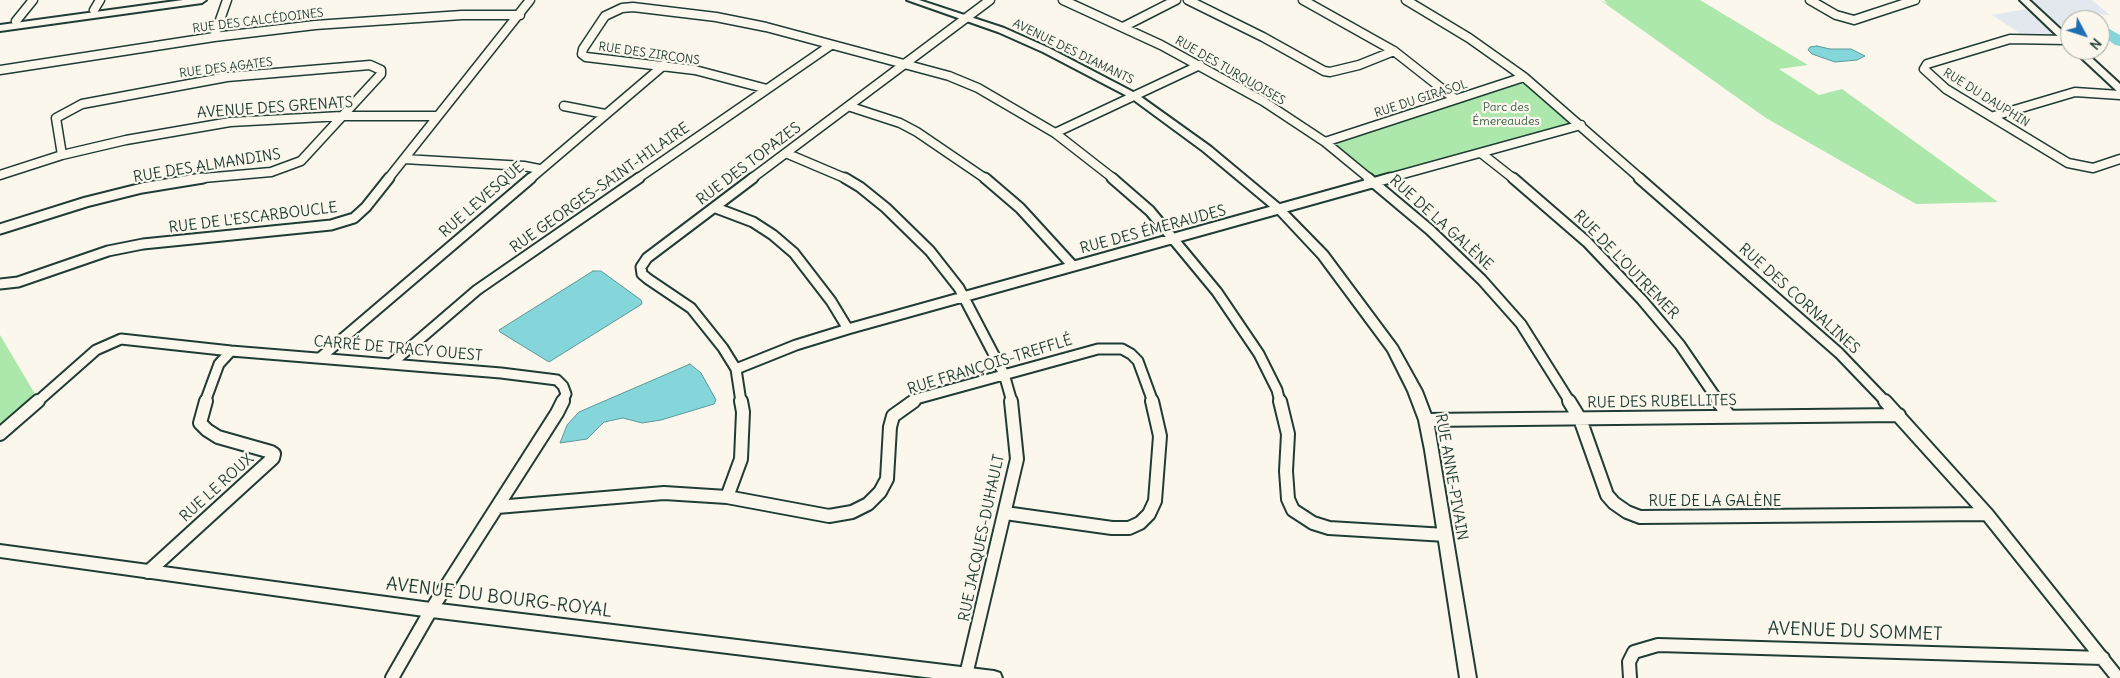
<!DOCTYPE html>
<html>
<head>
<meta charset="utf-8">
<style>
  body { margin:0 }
  #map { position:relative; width:2120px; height:678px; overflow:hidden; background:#fbf7ec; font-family:Delius,sans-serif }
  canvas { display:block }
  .north { position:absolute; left:2060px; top:10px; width:50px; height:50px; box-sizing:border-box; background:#fbf7ec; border:1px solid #a3ada2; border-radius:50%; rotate:130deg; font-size:14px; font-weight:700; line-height:20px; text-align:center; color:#1f3d34 }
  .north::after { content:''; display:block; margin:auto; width:18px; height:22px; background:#1f6fb2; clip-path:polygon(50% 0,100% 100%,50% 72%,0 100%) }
</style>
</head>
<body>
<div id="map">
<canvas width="2120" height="678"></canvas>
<div class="north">N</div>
</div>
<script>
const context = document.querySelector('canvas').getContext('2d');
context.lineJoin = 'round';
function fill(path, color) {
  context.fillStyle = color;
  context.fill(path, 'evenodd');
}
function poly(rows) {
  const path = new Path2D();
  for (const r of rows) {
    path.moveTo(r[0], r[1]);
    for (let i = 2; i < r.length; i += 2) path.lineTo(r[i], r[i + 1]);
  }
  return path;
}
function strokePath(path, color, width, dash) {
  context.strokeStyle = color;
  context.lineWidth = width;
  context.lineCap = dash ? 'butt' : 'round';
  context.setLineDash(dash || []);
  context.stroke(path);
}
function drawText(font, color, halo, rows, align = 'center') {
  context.font = font + ' Delius,sans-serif';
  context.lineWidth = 4.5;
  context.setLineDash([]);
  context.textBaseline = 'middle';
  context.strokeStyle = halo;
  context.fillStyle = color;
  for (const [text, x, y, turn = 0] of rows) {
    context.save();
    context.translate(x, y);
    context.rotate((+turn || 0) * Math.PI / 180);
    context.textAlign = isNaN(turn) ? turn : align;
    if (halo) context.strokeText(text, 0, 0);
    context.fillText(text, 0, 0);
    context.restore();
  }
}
const built = poly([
  [2024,0,2092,0,2110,15,2091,14,2097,20,2070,20,2070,26,2052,25,2067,40,2027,38,1992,15,2032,8]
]);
const green = poly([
  [1600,0,1608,4,1604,0,1700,0,1808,65,1779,69,1819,95,1842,89,1998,202,1916,204,1766,118],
  [1524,77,1581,125,1374,182,1325,142],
  [0,335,38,399,0,434]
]);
const water = poly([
  [1817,46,1830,49,1851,49,1865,56,1857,60,1835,62,1812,54,1808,50,1810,47,1817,46],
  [593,271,601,271,641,300,642,304,549,362,500,332,499,330,593,271],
  [690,364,701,373,716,400,714,404,661,420,642,423,623,418,604,422,587,439,560,443,567,425,579,412,690,364]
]);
const river = poly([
  [2104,26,2120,35,2120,46,2115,45,2100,34,2100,27,2104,26]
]);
const minorFar2 = poly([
  [1063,0,1161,45,1263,101,1325,142,1370,179],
  [1188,0,1263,37,1324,71,1330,72,1359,65,1394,51],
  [1303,0,1394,51,1455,99],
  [1406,0,1469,38,1524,77,1641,179],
  [1810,0,1836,15,1854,20,1915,0],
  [94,10,100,0],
  [16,21,33,0],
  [1123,27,1176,0],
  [214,37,227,0],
  [2067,40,2010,39,1927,64,1924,69,1946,89,2068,163,2093,168,2120,159],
  [0,70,214,37,315,25,462,15,520,15],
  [767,89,695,70,586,57,582,54,583,49,605,16,622,8,633,7,716,17,766,27,949,76,978,88,1055,133,1114,179],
  [564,106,605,114],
  [851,107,900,123,917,132,986,179],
  [1994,116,2075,92,2120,95],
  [1055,133,1200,65],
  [1325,142,1524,77],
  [1481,153,1514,179],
  [788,154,847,179],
  [62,155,56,118,82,104,227,77,370,65,381,70,381,74,301,161,271,172,192,179],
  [404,159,524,166,539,169],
  [0,175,62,155,126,140,230,122,342,116,437,116],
  [388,179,530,0],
  [530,179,664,65],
  [637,179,831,45],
  [751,179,990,0],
  [1385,179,1581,125]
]);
const minorFar1 = poly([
  [845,178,860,187,886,208,930,251,959,288,1004,374,1012,402],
  [985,178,1020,208,1073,266],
  [1112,178,1150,211,1217,292,1259,354,1277,390,1280,402],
  [1368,178,1430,230,1482,280,1521,324,1570,402],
  [1513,178,1587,242,1642,300,1680,345,1719,402],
  [1639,178,1839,353,1886,402],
  [716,208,753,222,773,235,794,253,831,301,848,329],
  [0,229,86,202,142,188,203,178],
  [0,284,18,282,108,251,143,244,331,225,354,218,366,207,389,178],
  [321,357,531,178],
  [392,363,477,290,639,178],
  [736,369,796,345,848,329,1390,178],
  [37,402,96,350,121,339,231,351,501,373,557,380,563,386,566,394,562,402],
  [205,402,219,364,231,351],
  [741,402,736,369,723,348,691,308,648,279,642,274,641,267,647,258,753,178],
  [912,402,916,399,1098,349,1122,349,1131,354,1138,361,1153,402]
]);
const minor = poly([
  [1280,401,1288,434,1286,471,1288,499,1293,510,1313,523,1329,528,1446,535],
  [1569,401,1580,419,1607,495,1614,503,1627,512,1640,517,1987,514],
  [1718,401,1729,416],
  [1885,401,1987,514,2118,678],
  [1426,420,1899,415],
  [0,434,38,401],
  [727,497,741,459,743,412,741,401],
  [497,507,664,493,727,497,829,516,852,512,868,504,880,492,887,479,890,427,893,416,914,401],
  [1005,513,1112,528,1129,528,1140,523,1149,514,1155,501,1160,436,1152,401],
  [148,572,273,458,274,454,271,452,218,437,207,430,200,423,206,401],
  [966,675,1017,459,1011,401],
  [392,678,431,610,557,413,563,401],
  [1630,678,1629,662,1634,652,1658,645,2103,658]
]);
const tertiary = poly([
  [183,0,206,0,202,3,0,31,0,25,183,0],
  [907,0,919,0,1004,28,1049,48,1137,94,1211,147,1283,207,1327,252,1397,346,1422,391,1433,420,1476,678,1460,678,1425,450,1419,420,1408,391,1388,351,1319,258,1275,211,1203,151,1131,98,1043,52,998,32,907,0],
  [2020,0,2029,0,2070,38,2070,46,2067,45,2020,0],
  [2073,50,2083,50,2120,84,2120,92,2117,91,2073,50],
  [0,545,431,603,994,671,1000,673,1002,678,933,678,431,617,0,557,0,545]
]);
const farStreetnames = [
  ["RUE DES CALCÉDOINES",258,21,-7],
  ["AVENUE DES DIAMANTS",1073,52,26],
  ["RUE DES ZIRCONS",649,54,8],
  ["RUE DES AGATES",226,68,-7],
  ["RUE DES TURQUOISES",1230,71,30],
  ["RUE DU DAUPHIN",1986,98,32],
  ["RUE DU GIRASOL",1421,99,-18]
];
const farParknames = [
  ["Parc des",1506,108],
  ["Émereaudes",1506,122]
];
const streetNames = [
  ["AVENUE DES GRENATS",275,108,-4],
  ["RUE DES TOPAZES",749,164,-37],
  ["RUE DES ALMANDINS",207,166,-9],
  ["RUE GEORGES-SAINT-HILAIRE",600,188,-35],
  ["RUE LEVESQUE",482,200,-41],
  ["RUE DE L'ESCARBOUCLE",253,218,-7],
  ["RUE DE LA GALÈNE",1441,223,42],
  ["RUE DES ÉMERAUDES",1153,230,-15],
  ["RUE DE L'OUTREMER",1626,265,46],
  ["RUE DES CORNALINES",1799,299,42],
  ["CARRÉ DE TRACY OUEST",398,349,5],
  ["RUE FRANÇOIS-TREFFLÉ",990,365,-17],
  ["RUE DES RUBELLITES",1662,402,-1],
  ["RUE ANNE-PIVAIN",1451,477,80],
  ["RUE LE ROUX",217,488,-42],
  ["RUE DE LA GALÈNE",1715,502],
  ["RUE JACQUES-DUHAULT",982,538,-78]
];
const nearStreetnames = [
  ["AVENUE DU BOURG-ROYAL",499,598,7],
  ["AVENUE DU SOMMET",1855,632,2]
];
fill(built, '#e3e8ee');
fill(green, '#ace7ac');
fill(water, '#84d6da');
strokePath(water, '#5c9998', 1);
fill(river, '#84d6da');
strokePath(minorFar2, '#1f3d34', 11);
strokePath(minorFar1, '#1f3d34', 13);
strokePath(minor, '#1f3d34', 16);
strokePath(tertiary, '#1f3d34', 4);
strokePath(minorFar2, '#fbf7ec', 8);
strokePath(minorFar1, '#fbf7ec', 9);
strokePath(minor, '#fbf7ec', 12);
fill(tertiary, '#fbf7ec');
drawText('12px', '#1f3d34', '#fbf7ec', farStreetnames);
drawText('12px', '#3b5f4c', '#fbf7ec', farParknames);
drawText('15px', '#1f3d34', '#fbf7ec', streetNames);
drawText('18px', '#1f3d34', '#fbf7ec', nearStreetnames);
</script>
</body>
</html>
